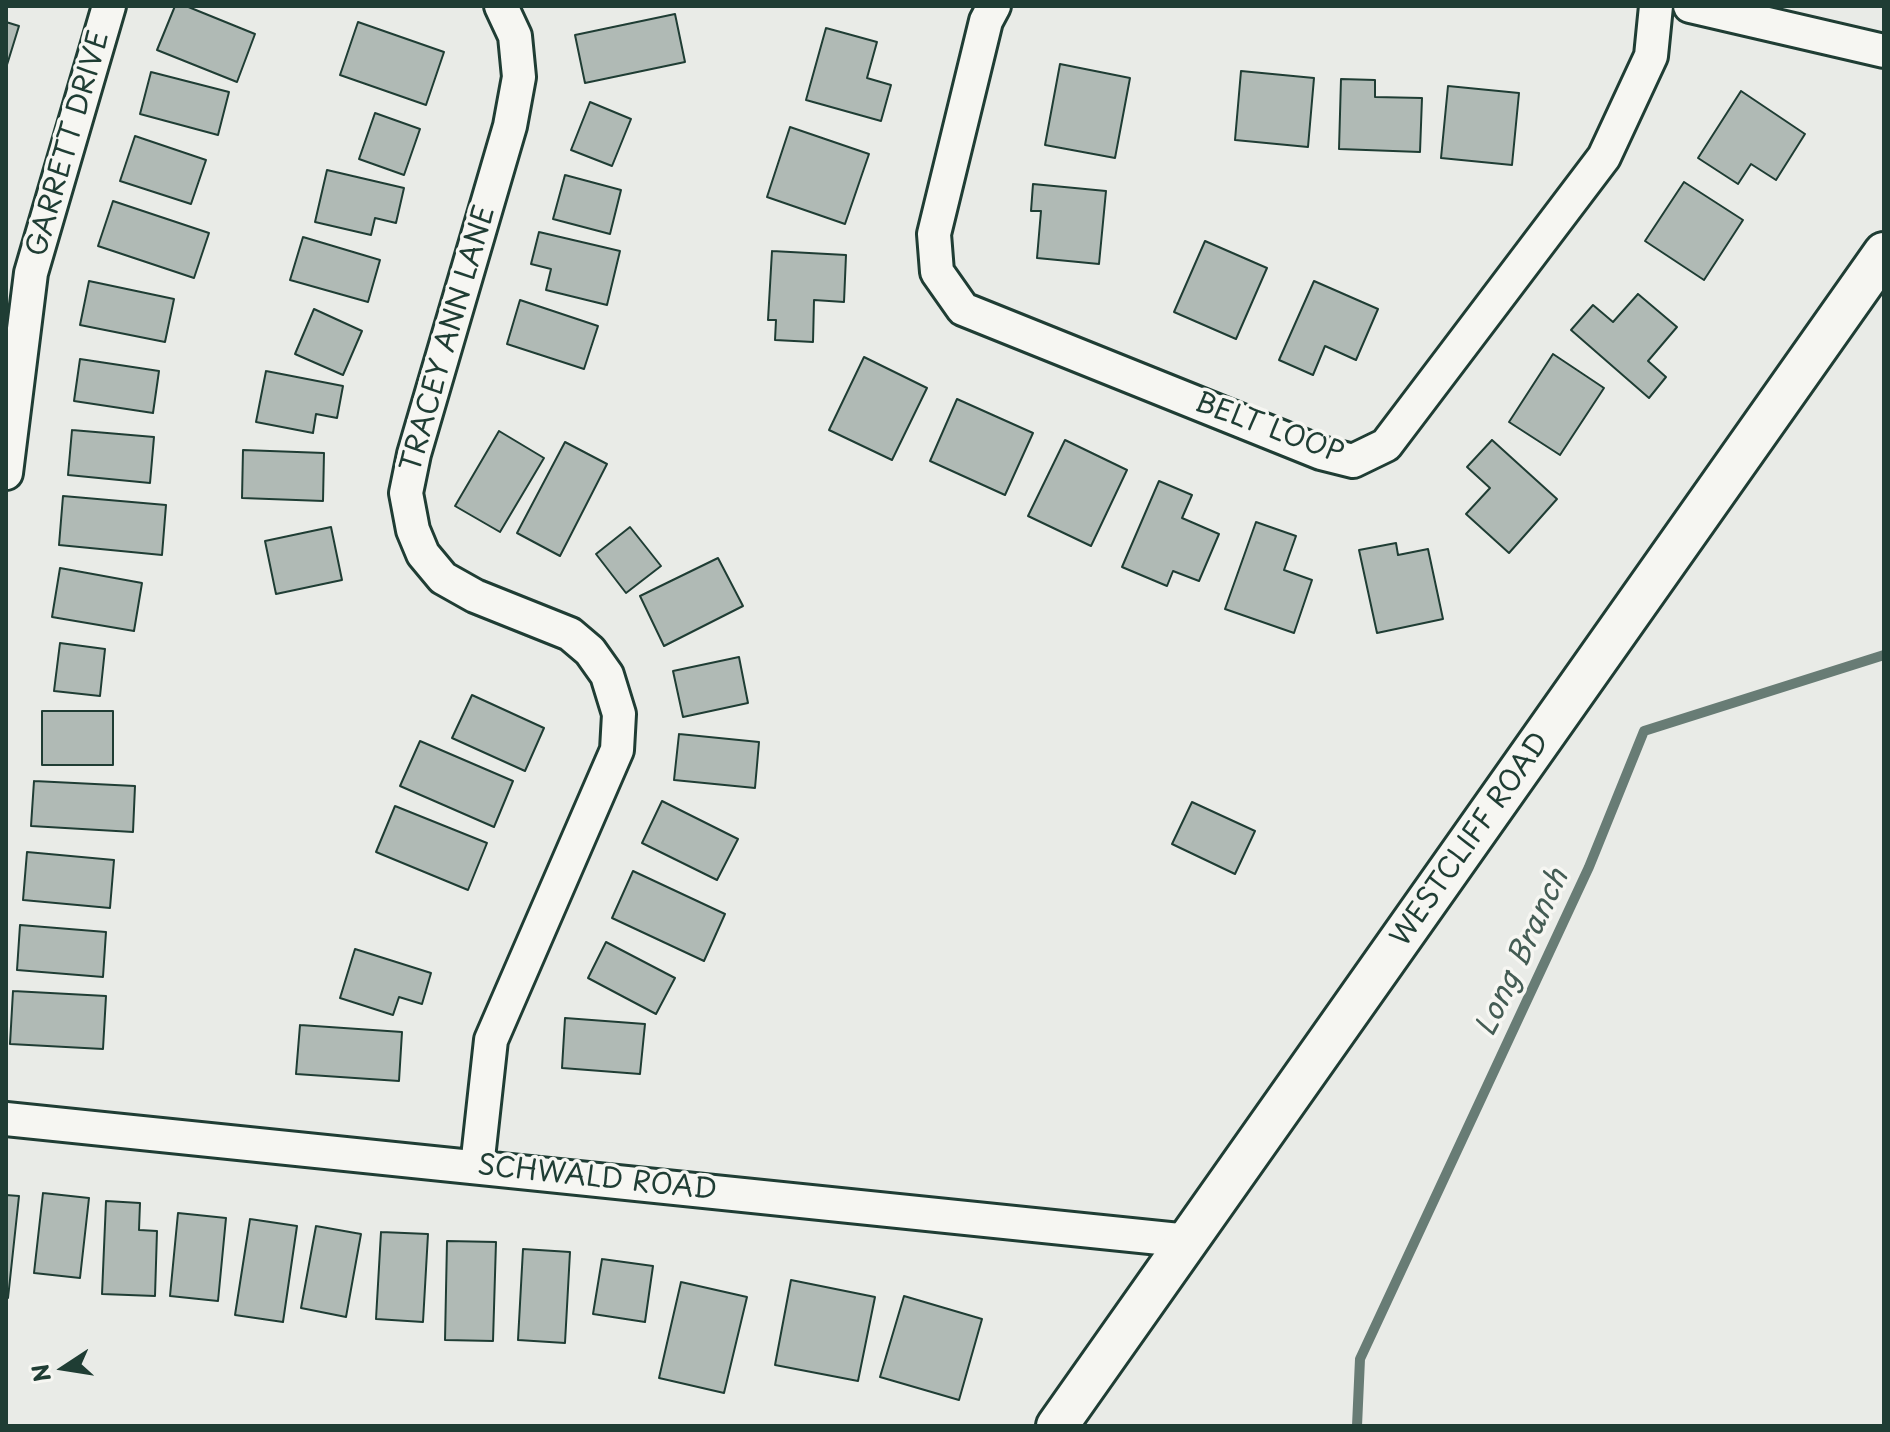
<!DOCTYPE html>
<html>
<head>
<meta charset="utf-8">
<style>
  body { margin:0 }
  #map { position:relative; width:1890px; height:1432px; overflow:hidden; background:#e9ebe7; font-family:"Playpen Sans",sans-serif }
  canvas { display:block }
  .frame { position:absolute; inset:0; border:8px solid #1f3d34; pointer-events:none }
  .north { position:absolute; left:24px; top:1328px; width:80px; height:80px; -webkit-text-stroke:6px #f6f6f2; paint-order:stroke; rotate:258deg; font-size:22px; font-weight:700; line-height:32px; text-align:center; color:#1f3d34 }
  .north::after { content:''; display:block; margin:auto; width:28px; height:36px; background:#1f3d34; clip-path:polygon(50% 0,100% 100%,50% 72%,0 100%) }
</style>
</head>
<body>
<div id="map">
<canvas width="1890" height="1432"></canvas>
<div class="frame"></div>
<div class="north">N</div>
</div>
<script>
const context = document.querySelector('canvas').getContext('2d');
context.lineJoin = 'round';
function poly(rows) {
  const path = new Path2D();
  for (const r of rows) {
    path.moveTo(r[0], r[1]);
    for (let i = 2; i < r.length; i += 2) path.lineTo(r[i], r[i + 1]);
  }
  return path;
}
function strokePath(path, color, width, dash) {
  context.strokeStyle = color;
  context.lineWidth = width;
  context.lineCap = dash ? 'butt' : 'round';
  context.setLineDash(dash || []);
  context.stroke(path);
}
function fill(path, color) {
  context.fillStyle = color;
  context.fill(path, 'evenodd');
}
function drawText(font, color, halo, rows, align = 'center') {
  context.font = font + ' "Playpen Sans",sans-serif';
  context.lineWidth = 7;
  context.setLineDash([]);
  context.textBaseline = 'middle';
  context.strokeStyle = halo;
  context.fillStyle = color;
  for (const [text, x, y, turn = 0] of rows) {
    context.save();
    context.translate(x, y);
    context.rotate((+turn || 0) * Math.PI / 180);
    context.textAlign = isNaN(turn) ? turn : align;
    if (halo) context.strokeText(text, 0, 0);
    context.fillText(text, 0, 0);
    context.restore();
  }
}
const stream = poly([
  [1357,1426,1360,1359,1589,867,1644,731,1884,655]
]);
const building = poly([
  [175,6,186,6,255,34,237,82,157,50,175,6],
  [675,14,685,62,585,83,575,35,675,14],
  [6,22,19,26,6,68,6,22],
  [358,22,444,52,426,105,340,75,358,22],
  [826,28,877,42,867,78,891,85,881,121,806,100,826,28],
  [1060,64,1130,78,1115,158,1045,145,1060,64],
  [1241,71,1314,78,1308,147,1235,140,1241,71],
  [151,72,229,92,218,135,140,114,151,72],
  [1341,79,1375,80,1375,97,1422,98,1420,152,1339,149,1341,79],
  [1448,86,1519,93,1512,165,1441,158,1448,86],
  [1741,91,1805,134,1776,180,1751,164,1738,184,1698,158,1741,91],
  [590,102,631,119,612,166,571,150,590,102],
  [375,113,420,129,404,175,359,159,375,113],
  [790,127,869,154,845,224,767,197,790,127],
  [135,136,206,160,191,204,120,181,135,136],
  [327,170,404,188,396,223,375,218,371,235,315,222,327,170],
  [565,175,621,190,610,234,553,219,565,175],
  [1684,182,1743,220,1704,280,1645,241,1684,182],
  [1033,184,1106,191,1099,264,1037,258,1041,211,1031,211,1033,184],
  [113,201,209,233,194,278,98,246,113,201],
  [539,232,620,251,607,305,546,290,551,269,531,264,539,232],
  [303,237,380,260,368,302,290,280,303,237],
  [1205,241,1267,268,1236,339,1174,312,1205,241],
  [772,251,846,255,844,302,814,300,813,342,775,340,776,320,768,320,772,251],
  [89,281,174,299,165,342,80,325,89,281],
  [1314,281,1378,309,1356,360,1325,346,1313,375,1279,360,1314,281],
  [1638,294,1677,327,1648,361,1666,377,1649,398,1571,330,1593,305,1613,322,1638,294],
  [520,300,598,326,584,369,507,344,520,300],
  [314,309,362,331,343,375,295,354,314,309],
  [1553,354,1604,388,1560,455,1509,422,1553,354],
  [864,357,927,388,892,460,829,430,864,357],
  [80,359,159,371,153,413,74,401,80,359],
  [266,371,343,386,337,418,316,414,313,433,256,422,266,371],
  [957,399,1033,433,1005,495,930,461,957,399],
  [72,430,154,437,150,483,68,475,72,430],
  [499,431,544,458,500,532,455,506,499,431],
  [1065,440,1127,470,1091,546,1028,516,1065,440],
  [1492,440,1557,499,1509,553,1466,514,1490,488,1467,467,1492,440],
  [565,442,607,464,560,556,517,533,565,442],
  [243,450,324,453,323,501,242,498,243,450],
  [1159,481,1192,495,1182,518,1219,534,1199,581,1173,571,1167,586,1122,567,1159,481],
  [63,496,166,505,162,555,59,545,63,496],
  [1256,522,1296,536,1284,570,1312,580,1294,633,1225,609,1256,522],
  [331,527,342,580,276,594,265,541,331,527],
  [630,527,661,566,626,593,596,554,630,527],
  [1396,543,1398,555,1428,549,1443,619,1377,633,1359,550,1396,543],
  [718,558,743,606,664,646,640,596,718,558],
  [60,568,142,583,134,631,52,617,60,568],
  [60,643,105,649,100,696,54,691,60,643],
  [739,657,748,703,683,717,673,671,739,657],
  [472,695,544,728,525,771,452,738,472,695],
  [42,711,113,711,113,765,42,765,42,711],
  [679,734,759,742,755,788,674,780,679,734],
  [420,741,513,781,494,827,400,786,420,741],
  [34,781,135,786,133,832,31,826,34,781],
  [662,801,738,839,717,880,642,843,662,801],
  [1192,802,1255,831,1235,874,1172,844,1192,802],
  [395,806,487,843,468,890,376,852,395,806],
  [27,852,114,860,110,908,23,900,27,852],
  [633,871,725,914,704,961,612,918,633,871],
  [20,925,106,932,103,977,17,970,20,925],
  [606,942,675,978,656,1014,588,978,606,942],
  [355,949,431,973,422,1004,399,997,393,1015,340,998,355,949],
  [13,991,106,996,103,1049,10,1044,13,991],
  [565,1018,645,1024,640,1074,562,1068,565,1018],
  [300,1025,402,1032,399,1081,296,1074,300,1025],
  [43,1193,89,1198,80,1278,34,1273,43,1193],
  [6,1195,19,1196,8,1298,6,1298,6,1195],
  [106,1201,140,1203,139,1230,157,1231,155,1296,102,1294,106,1201],
  [178,1213,226,1218,218,1301,170,1296,178,1213],
  [250,1219,297,1226,283,1322,235,1315,250,1219],
  [316,1226,361,1234,346,1317,301,1308,316,1226],
  [381,1232,428,1234,423,1322,376,1319,381,1232],
  [447,1241,496,1242,493,1341,445,1340,447,1241],
  [523,1249,570,1252,565,1343,518,1340,523,1249],
  [602,1259,653,1266,645,1322,593,1314,602,1259],
  [791,1280,875,1297,858,1381,775,1365,791,1280],
  [681,1282,747,1297,724,1393,659,1378,681,1282],
  [904,1296,982,1319,959,1400,880,1377,904,1296]
]);
const minor = poly([
  [994,6,986,21,934,234,937,272,963,309,1321,453,1353,461,1386,445,1604,157,1651,56,1656,6],
  [1690,6,1884,51],
  [6,473,31,273,109,6],
  [6,1119,1189,1241],
  [477,1167,491,1040,617,750,619,714,607,675,590,651,570,634,475,596,443,578,423,554,413,530,406,493,414,454,510,126,519,77,515,36,501,6]
]);
const tertiary = poly([
  [1057,1426,1884,253]
]);
const streetNames = [
  ["GARRETT DRIVE",69,144,-74],
  ["TRACEY ANN LANE",449,339,-74],
  ["BELT LOOP",1269,429,20],
  ["WESTCLIFF ROAD",1471,840,-55],
  ["SCHWALD ROAD",597,1179,6]
];
const waterNames = [
  ["Long Branch",1523,953,-65]
];
strokePath(stream, '#687c75', 10);
fill(building, '#b0bab5');
strokePath(building, '#1f3d34', 2);
strokePath(minor, '#1f3d34', 38);
strokePath(tertiary, '#1f3d34', 46);
strokePath(minor, '#f6f6f2', 32);
strokePath(tertiary, '#f6f6f2', 40);
drawText('28px', '#1f3d34', '#f6f6f2', streetNames);
drawText('italic 30px', '#445c54', '#f6f6f2', waterNames);
</script>
</body>
</html>
